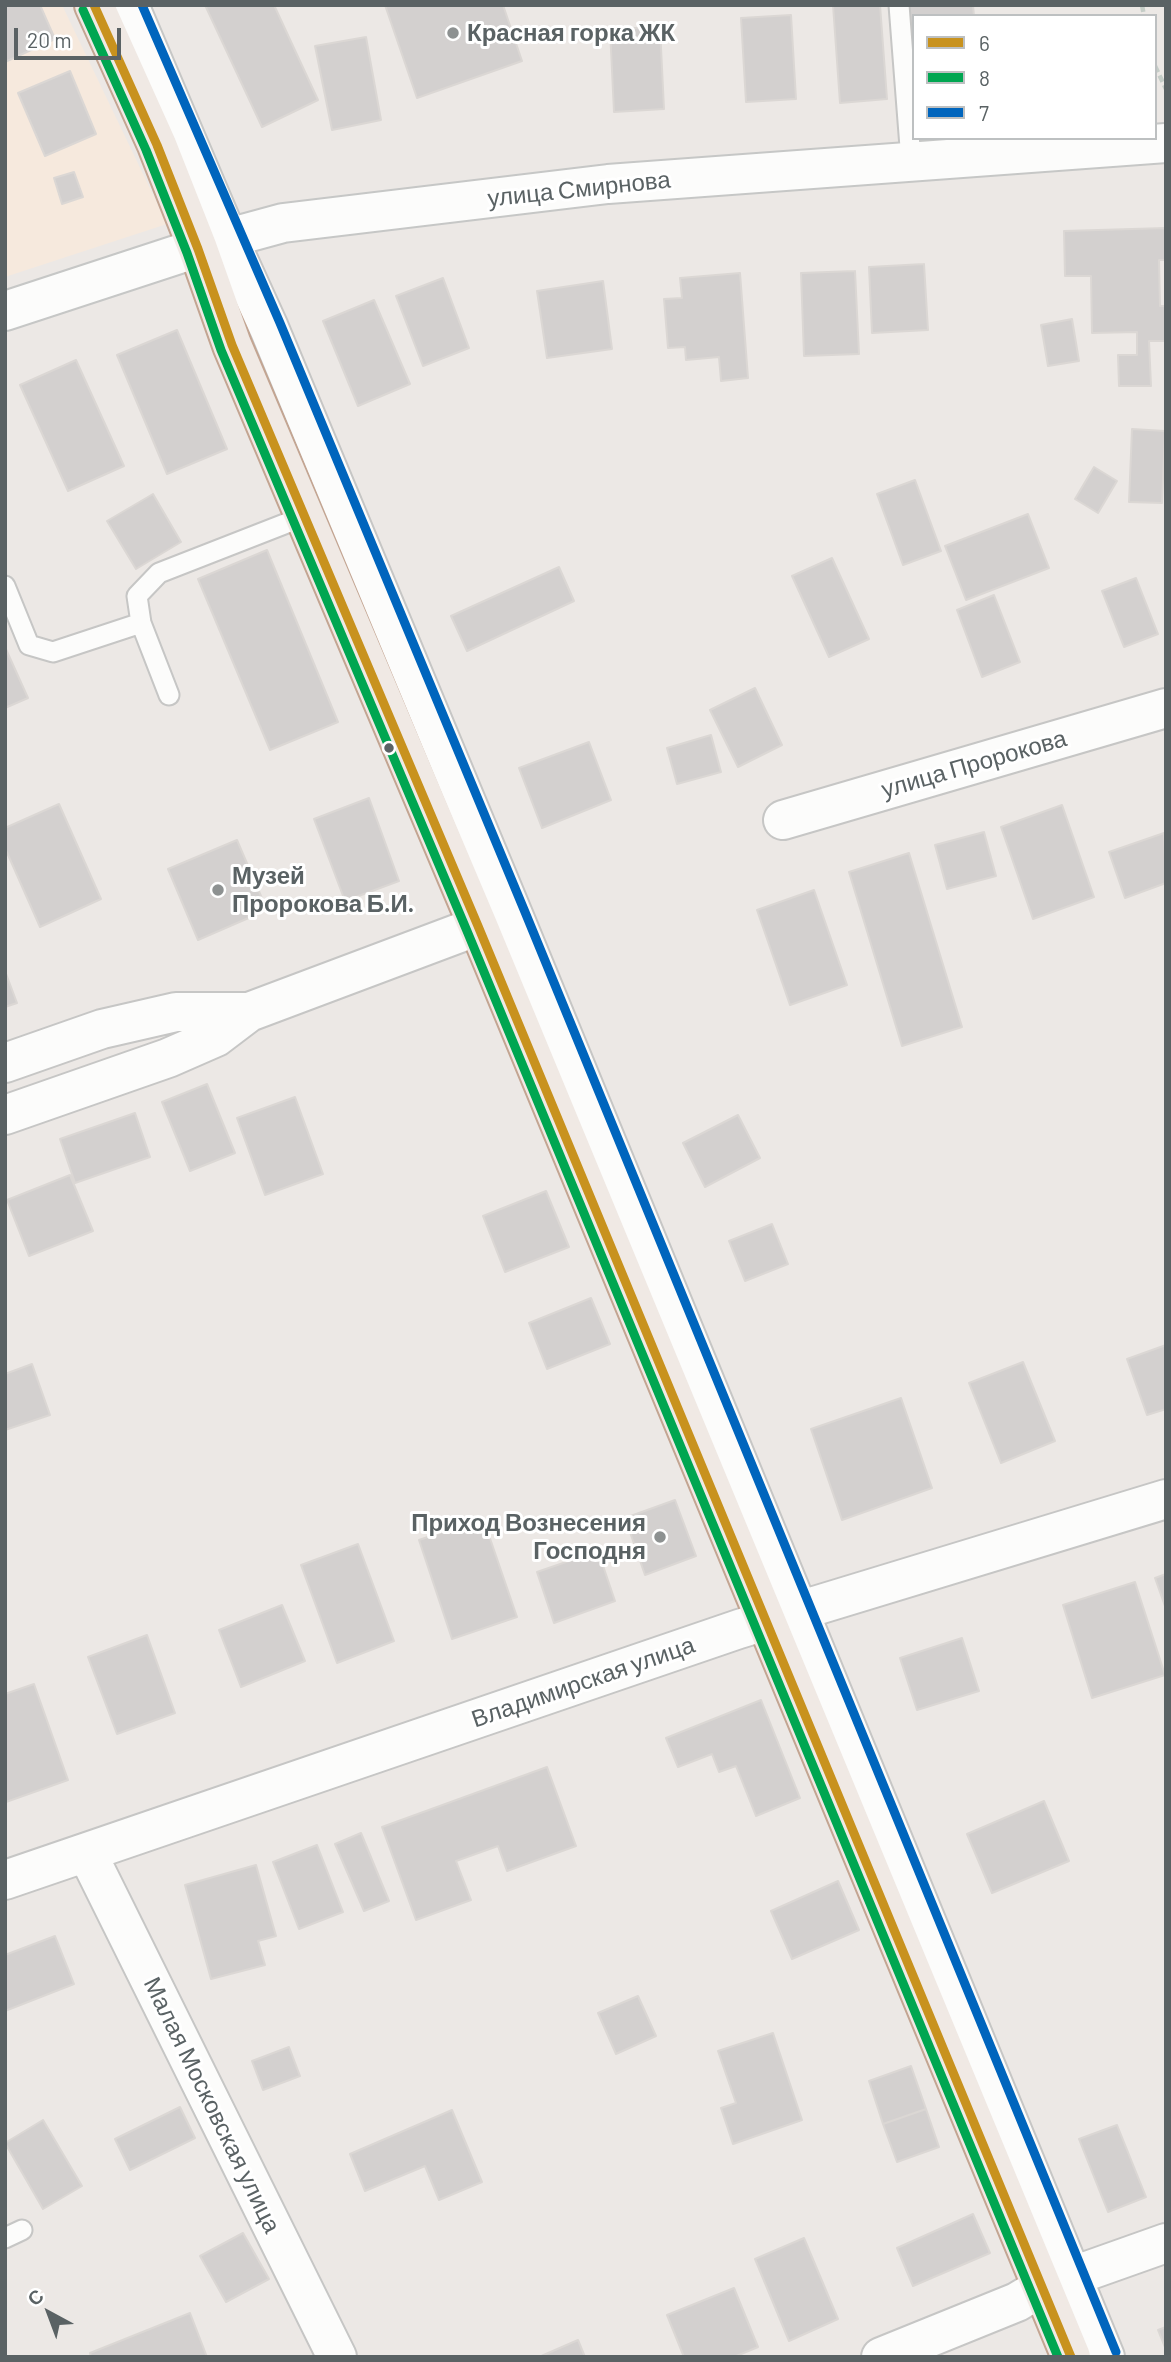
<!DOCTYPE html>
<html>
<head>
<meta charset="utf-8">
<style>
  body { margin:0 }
  #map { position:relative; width:1171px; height:2362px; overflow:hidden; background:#ece8e5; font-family:Barlow,sans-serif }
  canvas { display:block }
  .frame { position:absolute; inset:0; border:7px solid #5a6264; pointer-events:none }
  .legend { position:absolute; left:912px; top:14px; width:245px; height:126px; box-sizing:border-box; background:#fff; border:2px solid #bdc0c1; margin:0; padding:9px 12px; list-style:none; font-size:21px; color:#5a6264 }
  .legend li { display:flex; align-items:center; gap:14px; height:35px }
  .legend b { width:35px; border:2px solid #bdc0c1 }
  .north { position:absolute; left:14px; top:2278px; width:70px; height:70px; -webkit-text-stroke:5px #fff; paint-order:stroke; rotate:319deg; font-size:19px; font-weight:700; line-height:28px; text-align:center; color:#5a6264 }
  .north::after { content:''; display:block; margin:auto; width:24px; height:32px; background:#5a6264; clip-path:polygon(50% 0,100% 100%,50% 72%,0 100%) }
  .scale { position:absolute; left:14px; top:28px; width:107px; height:32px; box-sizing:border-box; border:4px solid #5a6264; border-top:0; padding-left:9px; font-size:21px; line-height:24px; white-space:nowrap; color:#5a6264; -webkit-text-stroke:5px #fff; paint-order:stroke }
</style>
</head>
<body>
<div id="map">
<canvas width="1171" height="2362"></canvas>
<div class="frame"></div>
<ul class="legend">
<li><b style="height:9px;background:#c8921e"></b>6</li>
<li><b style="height:9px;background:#00a651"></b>8</li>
<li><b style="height:9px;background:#0065bd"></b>7</li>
</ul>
<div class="north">С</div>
<div class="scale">20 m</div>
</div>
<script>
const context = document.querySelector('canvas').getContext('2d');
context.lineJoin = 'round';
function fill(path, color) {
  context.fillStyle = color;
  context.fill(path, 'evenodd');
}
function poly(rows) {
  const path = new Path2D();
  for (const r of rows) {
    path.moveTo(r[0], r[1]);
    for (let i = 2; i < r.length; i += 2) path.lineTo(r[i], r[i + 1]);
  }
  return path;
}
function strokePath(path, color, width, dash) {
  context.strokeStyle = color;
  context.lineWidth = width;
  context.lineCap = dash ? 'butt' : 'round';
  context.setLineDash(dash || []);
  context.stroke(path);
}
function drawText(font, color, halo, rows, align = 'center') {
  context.font = font + ' Barlow,sans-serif';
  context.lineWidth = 6;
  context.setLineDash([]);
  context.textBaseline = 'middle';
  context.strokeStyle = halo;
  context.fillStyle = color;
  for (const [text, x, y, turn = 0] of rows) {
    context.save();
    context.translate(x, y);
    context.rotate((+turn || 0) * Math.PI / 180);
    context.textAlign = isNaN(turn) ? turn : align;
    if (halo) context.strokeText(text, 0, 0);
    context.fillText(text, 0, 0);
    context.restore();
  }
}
const commercial = poly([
  [5,5,62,5,167,224,5,277]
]);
const building = poly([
  [5,5,40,5,55,39,5,62,5,5],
  [205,5,274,5,318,100,262,127,205,5],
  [385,5,503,5,522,61,417,98,385,5],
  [833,5,880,5,887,99,840,103,833,5],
  [908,5,973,5,974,16,914,16,914,90,908,5],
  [791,15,796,99,746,102,741,18,791,15],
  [660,27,664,109,614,112,610,29,660,27],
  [366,37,381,120,332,130,315,46,366,37],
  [70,71,96,134,45,156,18,93,70,71],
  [74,172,83,197,62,204,54,178,74,172],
  [1166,228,1166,260,1159,260,1160,306,1166,306,1166,341,1149,341,1151,386,1119,386,1118,355,1137,355,1137,332,1092,333,1091,276,1065,276,1064,231,1166,228],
  [924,264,928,330,872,333,869,267,924,264],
  [855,271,859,354,804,356,801,273,855,271],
  [740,273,748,378,721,381,719,357,686,360,685,347,668,348,664,299,682,298,680,278,740,273],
  [443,278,469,348,423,366,396,296,443,278],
  [603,281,612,349,547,358,537,291,603,281],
  [374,300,410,384,358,406,323,321,374,300],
  [1072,319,1079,361,1048,366,1041,325,1072,319],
  [177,330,227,449,167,474,117,355,177,330],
  [76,360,124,466,68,491,20,385,76,360],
  [1132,429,1165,431,1162,503,1129,502,1132,429],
  [1094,467,1117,481,1098,513,1075,499,1094,467],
  [915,480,941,551,903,565,877,494,915,480],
  [153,494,181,542,136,569,107,521,153,494],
  [1028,514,1049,568,966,600,945,546,1028,514],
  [267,550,338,722,270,750,198,579,267,550],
  [832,558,869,639,829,657,792,576,832,558],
  [559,567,574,601,467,651,451,616,559,567],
  [1136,578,1158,634,1124,647,1102,591,1136,578],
  [994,595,1020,662,982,677,957,610,994,595],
  [5,647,28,698,5,708,5,647],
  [755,688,782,745,738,767,710,710,755,688],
  [711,735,721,772,677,784,667,748,711,735],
  [589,742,611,800,542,828,519,768,589,742],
  [369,798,399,881,345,901,314,819,369,798],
  [59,804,101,899,40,927,5,848,5,828,59,804],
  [1062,805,1094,897,1033,919,1001,827,1062,805],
  [984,832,996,876,947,889,935,845,984,832],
  [1164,833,1166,883,1125,898,1109,852,1164,833],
  [237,840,267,910,198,940,168,869,237,840],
  [909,853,962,1027,902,1046,849,872,909,853],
  [814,890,847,985,790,1005,757,910,814,890],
  [5,971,17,1003,5,1007,5,971],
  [207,1084,235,1153,190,1171,162,1102,207,1084],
  [295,1097,323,1174,265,1195,237,1118,295,1097],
  [135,1113,150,1157,75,1183,60,1139,135,1113],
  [738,1115,760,1158,705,1187,683,1143,738,1115],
  [70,1175,93,1231,29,1256,7,1200,70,1175],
  [546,1191,569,1247,505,1272,483,1216,546,1191],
  [772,1224,788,1264,745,1281,729,1241,772,1224],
  [591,1298,610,1344,547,1369,529,1323,591,1298],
  [1166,1345,1166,1409,1147,1415,1127,1359,1166,1345],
  [1023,1362,1055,1441,1001,1463,969,1383,1023,1362],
  [32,1364,50,1415,5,1430,5,1374,32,1364],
  [901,1398,932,1488,842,1520,811,1429,901,1398],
  [675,1500,696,1556,645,1575,625,1518,675,1500],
  [483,1518,517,1617,452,1639,419,1540,483,1518],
  [358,1544,394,1641,337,1663,301,1565,358,1544],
  [598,1551,615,1601,554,1623,537,1572,598,1551],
  [1166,1574,1166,1609,1155,1578,1166,1574],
  [1135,1582,1165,1675,1092,1698,1063,1605,1135,1582],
  [282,1605,305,1661,241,1687,219,1630,282,1605],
  [147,1635,175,1713,117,1734,88,1657,147,1635],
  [962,1638,979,1691,917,1710,900,1658,962,1638],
  [34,1684,68,1780,6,1802,5,1694,34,1684],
  [761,1700,800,1798,756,1816,736,1766,719,1772,712,1754,678,1767,666,1738,761,1700],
  [547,1767,576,1846,507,1871,498,1846,456,1861,471,1900,416,1920,382,1827,547,1767],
  [1044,1801,1069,1861,992,1893,967,1834,1044,1801],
  [361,1833,389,1901,364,1911,335,1844,361,1833],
  [317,1845,343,1912,299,1929,273,1862,317,1845],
  [256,1865,276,1936,258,1941,265,1965,211,1979,185,1885,256,1865],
  [838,1881,859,1930,792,1959,771,1911,838,1881],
  [55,1936,74,1984,5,2011,5,1955,55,1936],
  [638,1996,656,2036,616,2054,598,2013,638,1996],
  [773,2033,802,2120,733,2144,721,2108,736,2103,718,2051,773,2033],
  [289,2047,300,2076,263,2090,252,2061,289,2047],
  [911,2066,926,2109,883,2124,869,2081,911,2066],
  [180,2107,195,2138,130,2170,115,2139,180,2107],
  [926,2109,939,2147,897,2162,883,2124,926,2109],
  [452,2110,482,2182,439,2200,425,2166,365,2191,350,2154,452,2110],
  [43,2120,82,2186,43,2209,5,2143,43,2120],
  [1117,2125,1146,2197,1108,2212,1079,2139,1117,2125],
  [973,2214,990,2253,913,2286,897,2248,973,2214],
  [243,2233,269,2279,226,2302,200,2256,243,2233],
  [804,2238,838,2319,789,2341,755,2259,804,2238],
  [734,2288,758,2347,734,2357,684,2357,667,2315,734,2288],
  [190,2313,207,2357,91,2357,90,2353,190,2313],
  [1166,2327,1166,2350,1158,2330,1166,2327],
  [578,2340,585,2357,539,2357,578,2340]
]);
const path = poly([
  [1142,5,1144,16],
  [1155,66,1166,89]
]);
const service = poly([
  [899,5,911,160],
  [5,586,29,645,53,652,141,623],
  [169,695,141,623,137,596,159,573,305,516],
  [5,2238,22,2230]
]);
const minor = poly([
  [228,238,269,328,514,917,1105,2357],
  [783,820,1166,708],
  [5,1063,102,1029,176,1012,249,1012],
  [5,1115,168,1058,216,1037,249,1012,478,926],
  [87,1853,337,2357],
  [5,1880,739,1629,1166,1499],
  [881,2357,1017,2302,1042,2287,1166,2243]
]);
const secondary = poly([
  [129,5,228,238],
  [5,311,228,238,283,223,608,184,1166,143]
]);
const trunk = poly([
  [94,5,157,145,198,249,232,345,478,926,1071,2357]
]);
const bus1 = poly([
  [94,5,157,145,198,249,232,345,478,926,1071,2357]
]);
const bus2 = poly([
  [83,10,146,150,187,253,221,350,467,931,1058,2357]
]);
const bus3 = poly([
  [142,5,280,323,525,912,1116,2352]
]);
const markers = [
  [453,33,7,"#8d9191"],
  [389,748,6,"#5a6264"],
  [218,890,7,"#8d9191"],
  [660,1537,7,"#8d9191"]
];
const poiNames = [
  ["Красная горка ЖК",467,33],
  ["Музей",232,876],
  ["Пророкова Б.И.",232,904],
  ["Приход Вознесения",646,1523,"right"],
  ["Господня",646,1551,"right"]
];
const streetNames = [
  ["улица Смирнова",579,189,-6],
  ["улица Пророкова",974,764,-16],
  ["Владимирская улица",583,1682,-19],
  ["Малая Московская улица",212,2105,64]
];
fill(commercial, '#f6e9dd');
fill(building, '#d3d0cf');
strokePath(building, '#dbd7d4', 2);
strokePath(service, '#c6c6c5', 23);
strokePath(minor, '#c6c6c5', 42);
strokePath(secondary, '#c6c7c6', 42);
strokePath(trunk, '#c3a592', 42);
strokePath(path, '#c5cdc7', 4.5, [7, 3.5]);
strokePath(service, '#fcfcfb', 19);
strokePath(minor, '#fcfcfb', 38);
strokePath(secondary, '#fcfcfb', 38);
strokePath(trunk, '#f0e9e4', 38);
strokePath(bus1, '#c8921e', 9);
strokePath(bus2, '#00a651', 9);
strokePath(bus3, '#0065bd', 9);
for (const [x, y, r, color] of markers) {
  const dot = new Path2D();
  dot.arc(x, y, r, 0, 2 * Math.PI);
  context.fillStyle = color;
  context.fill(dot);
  strokePath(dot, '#fff', 2.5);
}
drawText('bold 24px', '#5a6264', '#fff', poiNames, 'left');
drawText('24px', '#5a6264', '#fff', streetNames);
</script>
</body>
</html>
